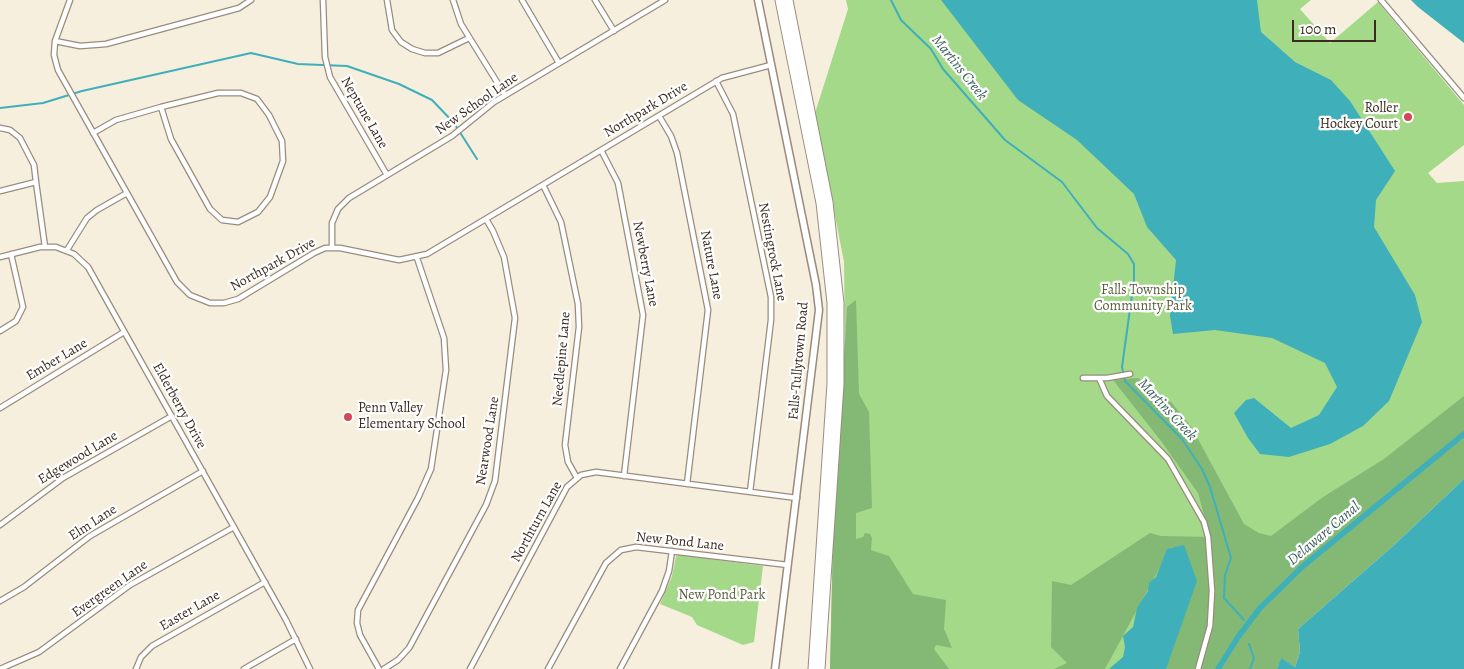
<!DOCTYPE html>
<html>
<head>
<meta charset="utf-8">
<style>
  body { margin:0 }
  #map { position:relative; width:1464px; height:669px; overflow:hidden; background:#f7efde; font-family:Alegreya,serif }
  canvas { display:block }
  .scale { position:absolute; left:1292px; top:20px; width:84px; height:22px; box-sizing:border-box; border:2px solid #3b2a1e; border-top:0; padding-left:6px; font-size:15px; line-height:18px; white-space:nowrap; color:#3b2a1e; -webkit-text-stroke:4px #fff; paint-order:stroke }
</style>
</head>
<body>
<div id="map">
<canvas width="1464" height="669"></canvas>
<div class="scale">100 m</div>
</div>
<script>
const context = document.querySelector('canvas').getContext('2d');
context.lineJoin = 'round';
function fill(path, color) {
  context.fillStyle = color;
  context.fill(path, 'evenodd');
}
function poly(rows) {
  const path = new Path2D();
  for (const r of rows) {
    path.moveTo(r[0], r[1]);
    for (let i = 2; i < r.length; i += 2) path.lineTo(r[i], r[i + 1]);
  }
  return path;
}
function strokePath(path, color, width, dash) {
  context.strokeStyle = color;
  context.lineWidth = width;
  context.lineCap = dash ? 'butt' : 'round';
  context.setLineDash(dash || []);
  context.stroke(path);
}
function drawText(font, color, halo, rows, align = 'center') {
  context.font = font + ' Alegreya,serif';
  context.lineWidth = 4.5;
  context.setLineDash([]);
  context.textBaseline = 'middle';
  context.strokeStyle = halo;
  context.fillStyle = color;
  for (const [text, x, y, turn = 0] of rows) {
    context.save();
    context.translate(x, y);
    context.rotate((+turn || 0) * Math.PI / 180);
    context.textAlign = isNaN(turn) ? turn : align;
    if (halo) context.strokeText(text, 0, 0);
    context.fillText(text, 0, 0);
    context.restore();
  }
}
const green = poly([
  [846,0,1311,0,1300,9,1330,43,1378,2,1464,105,1464,145,1428,173,1437,183,1464,181,1464,445,1229,669,830,669,833,540,845,339,844,262,815,113,848,9],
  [679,555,763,566,754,642,743,645,697,625,692,617,660,604,672,576,676,556]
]);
const forest = poly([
  [856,300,859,394,869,412,872,508,856,513,856,539,863,537,865,533,870,534,872,538,871,550,889,556,913,594,946,600,944,629,952,648,936,645,934,649,949,669,830,669,833,540,847,307],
  [1138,378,1172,403,1192,428,1244,524,1259,533,1271,536,1323,497,1384,459,1464,396,1464,479,1393,546,1298,629,1300,652,1295,667,1281,659,1277,669,1160,669,1187,566,1171,547,1105,669,1054,669,1067,663,1051,647,1052,581,1071,585,1150,533,1161,536,1210,537,1198,493,1161,441,1113,380]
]);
const water = poly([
  [941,0,1257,0,1261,32,1295,62,1331,80,1350,101,1395,171,1376,200,1374,227,1415,295,1422,322,1389,401,1363,426,1330,444,1289,457,1260,454,1248,438,1234,413,1246,400,1254,398,1291,428,1319,415,1337,387,1325,363,1272,338,1215,330,1173,334,1170,316,1176,260,1147,227,1134,194,1077,140,1018,100],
  [1411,0,1464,0,1464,43,1418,7],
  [1464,479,1464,669,1277,669,1281,658,1295,667,1300,652,1298,629,1393,546],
  [1184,545,1197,581,1166,669,1109,669,1123,657,1125,647,1123,636,1133,627,1137,608,1148,591,1149,583,1156,577,1167,549]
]);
const stream = poly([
  [891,0,901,20,931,49,943,69,1005,140,1062,182,1097,228,1128,254,1134,264,1134,280,1122,367,1125,381,1182,439,1202,469,1210,487,1231,558,1225,575,1224,598,1244,620],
  [0,108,43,103,82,91,251,53,298,64,347,66,399,84,432,100,454,123,477,159],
  [1249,644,1254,658,1250,669]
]);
const canal = poly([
  [1218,669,1238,637,1260,608,1302,567,1464,434]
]);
const street = poly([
  [70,0,55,41,54,55,58,70,177,282,190,295,210,303,224,303,238,299,314,253,325,248,340,248,399,260,427,254,722,78,771,65],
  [323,0,325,57,330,77,387,175],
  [387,0,392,30,401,42,412,49,425,53,438,53,469,38],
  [453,0,461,24,505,95],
  [522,0,559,63],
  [595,0,614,31],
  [1381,0,1464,98],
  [55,41,80,46,106,44,239,8,251,0],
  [716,81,733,114,771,297,771,320,750,492],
  [218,93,241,93,257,99,269,115,282,141,283,161,270,197,258,212,238,222,222,220,210,209,171,139,161,107,218,93],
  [659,116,671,136,677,153,708,310,687,484],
  [0,128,10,130,20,138,34,165,36,182,0,191],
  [93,133,116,120,161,107],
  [601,150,618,183,643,315,624,476],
  [36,182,45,247],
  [543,185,561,222,578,304,579,327,565,445,568,462,577,478],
  [332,248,332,223,338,209,349,198,452,136,494,102,665,0],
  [67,250,87,218,97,210,127,193],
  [0,257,40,247,56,247,74,254,88,267,286,620,310,669],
  [0,331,16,321,23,307,11,254],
  [1083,378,1107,378,1130,374],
  [1099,378,1107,396,1168,459,1204,522,1208,537,1212,591,1210,626,1198,669],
  [0,408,124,332],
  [0,525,63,478,172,416],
  [0,601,24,587,90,536,203,471],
  [0,669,39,652,130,585,234,527],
  [136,669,141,657,152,646,265,582],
  [244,669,296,639],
  [379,669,360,635,357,623,358,610,418,498,431,469,446,370,444,338,417,258],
  [384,669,398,660,409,648,486,505,495,481,515,318,504,257,493,231,486,219],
  [470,669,567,487,581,475,596,472,797,498],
  [548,669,606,563,621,550,636,547,788,565],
  [620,669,662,591,669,571,672,551]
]);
const secondary = poly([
  [758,0,816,285,819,310,775,669]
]);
const highway = poly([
  [780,0,821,203,832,303,832,383,813,669],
  [788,0,828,202,839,303,839,384,820,669]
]);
const markers = [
  [1408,117,5,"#d1495b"],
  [348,417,5,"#d1495b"]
];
const streetNames = [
  ["New School Lane",477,104,-35],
  ["Northpark Drive",646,110,-31],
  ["Neptune Lane",364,113,60],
  ["Nestingrock Lane",772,252,79],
  ["Newberry Lane",645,264,79],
  ["Northpark Drive",273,265,-29],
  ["Nature Lane",711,265,79],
  ["Needlepine Lane",562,359,-85],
  ["Ember Lane",57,360,-31],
  ["Falls-Tullytown Road",799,361,-85],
  ["Elderberry Drive",179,406,61],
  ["Nearwood Lane",488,441,-81],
  ["Edgewood Lane",78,458,-31],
  ["Northturn Lane",537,522,-61],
  ["Elm Lane",93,523,-33],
  ["New Pond Lane",680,542,6],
  ["Evergreen Lane",110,589,-35],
  ["Easter Lane",190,611,-30]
];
const poiNames = [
  ["Roller",1398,109],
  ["Hockey Court",1398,125],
  ["Penn Valley",358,409,"left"],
  ["Elementary School",358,425,"left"]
];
const parkNames = [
  ["Falls Township",1143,291],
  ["Community Park",1143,307],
  ["New Pond Park",722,596]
];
const waterNames = [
  ["Martins Creek",959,68,51],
  ["Martins Creek",1167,410,47],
  ["Delaware Canal",1324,534,-40]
];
fill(green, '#a4d989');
fill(forest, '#83b975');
fill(water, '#3fafba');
strokePath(stream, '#3fafba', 2);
strokePath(canal, '#3fafba', 5.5);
strokePath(street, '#998c7e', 7);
strokePath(secondary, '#998c7e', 9);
strokePath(highway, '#998c7e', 11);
strokePath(street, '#fff', 4.5);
strokePath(secondary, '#fff', 6);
strokePath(highway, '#fff', 9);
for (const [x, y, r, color] of markers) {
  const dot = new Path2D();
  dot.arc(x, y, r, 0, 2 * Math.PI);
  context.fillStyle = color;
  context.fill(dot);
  strokePath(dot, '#fff', 2);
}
drawText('14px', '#3b2a1e', '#fff', streetNames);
drawText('14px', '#3b2a1e', '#fff', poiNames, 'right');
drawText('14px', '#5a5f3e', '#fff', parkNames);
drawText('italic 15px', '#3d5f5c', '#fff', waterNames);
</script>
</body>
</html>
